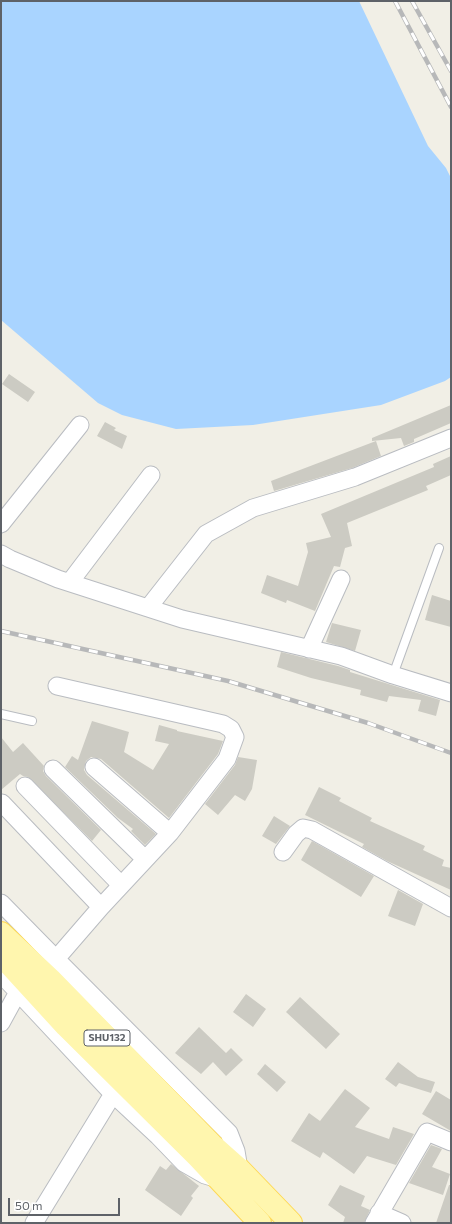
<!DOCTYPE html>
<html>
<head>
<meta charset="utf-8">
<style>
  body { margin:0 }
  #map { position:relative; width:452px; height:1224px; overflow:hidden; background:#f1efe6; font-family:Commissioner,sans-serif }
  canvas { display:block }
  .frame { position:absolute; inset:0; border:2px solid #5e6268; pointer-events:none }
  .scale { position:absolute; left:8px; top:1198px; width:112px; height:18px; box-sizing:border-box; border:2px solid #5e6268; border-top:0; padding-left:5px; font-size:12px; line-height:14px; white-space:nowrap; color:#5e6268; -webkit-text-stroke:3px #fff; paint-order:stroke }
</style>
</head>
<body>
<div id="map">
<canvas width="452" height="1224"></canvas>
<div class="frame"></div>
<div class="scale">50 m</div>
</div>
<script>
const context = document.querySelector('canvas').getContext('2d');
context.lineJoin = 'round';
function fill(path, color) {
  context.fillStyle = color;
  context.fill(path, 'evenodd');
}
function poly(rows) {
  const path = new Path2D();
  for (const r of rows) {
    path.moveTo(r[0], r[1]);
    for (let i = 2; i < r.length; i += 2) path.lineTo(r[i], r[i + 1]);
  }
  return path;
}
function strokePath(path, color, width, dash) {
  context.strokeStyle = color;
  context.lineWidth = width;
  context.lineCap = dash ? 'butt' : 'round';
  context.setLineDash(dash || []);
  context.stroke(path);
}
function drawText(font, color, halo, rows, align = 'center') {
  context.font = font + ' Commissioner,sans-serif';
  context.lineWidth = 3;
  context.setLineDash([]);
  context.textBaseline = 'middle';
  context.strokeStyle = halo;
  context.fillStyle = color;
  for (const [text, x, y, turn = 0] of rows) {
    context.save();
    context.translate(x, y);
    context.rotate((+turn || 0) * Math.PI / 180);
    context.textAlign = isNaN(turn) ? turn : align;
    if (halo) context.strokeText(text, 0, 0);
    context.fillText(text, 0, 0);
    context.restore();
  }
}
const water = poly([
  [1,1,359,1,428,146,446,168,451,178,451,377,445,381,381,405,253,425,176,429,122,415,98,403,1,320]
]);
const building = poly([
  [9,374,35,392,28,402,2,384],
  [451,405,451,423,414,439,414,442,404,446,401,438,372,441,372,438],
  [105,422,116,428,114,430,127,436,122,449,97,436],
  [376,441,381,456,352,468,274,491,271,481],
  [451,456,451,475,426,486,428,490,347,523,352,546,345,548,340,567,334,566,315,611,287,600,286,603,261,593,267,575,298,586,308,552,306,543,331,537,321,514,434,467,433,464],
  [432,595,451,601,451,627,425,620],
  [332,623,361,630,355,651,326,642],
  [281,652,338,666,350,670,350,672,440,700,436,716,418,711,421,700,389,696,387,702,360,695,361,690,311,678,277,667],
  [92,721,129,732,124,752,153,770,169,744,155,741,159,725,177,730,177,731,223,741,218,754,169,818,101,759,91,757,86,761,84,770,87,775,156,834,145,845,131,831,133,829,118,818,65,767,72,756,78,760],
  [1,737,13,752,23,743,44,766,43,771,46,776,101,830,92,841,28,777,23,776,20,774,1,790],
  [238,757,257,760,252,789,245,801,235,795,218,815,205,804,235,765],
  [319,787,341,798,339,801,372,818,370,821,425,846,423,850,444,860,442,866,451,868,451,890,387,861,362,847,364,844,305,815],
  [274,816,290,826,276,844,262,836],
  [312,841,374,876,361,897,301,860],
  [398,890,423,904,415,926,388,916],
  [246,994,266,1009,253,1027,233,1012],
  [300,997,340,1034,326,1049,286,1012],
  [199,1027,226,1053,231,1048,243,1060,226,1076,213,1062,201,1074,175,1053],
  [398,1062,418,1077,435,1082,431,1093,399,1083,396,1087,385,1079],
  [265,1064,286,1082,277,1092,257,1074],
  [345,1089,370,1108,355,1127,389,1139,393,1127,414,1134,396,1165,367,1156,354,1174,323,1152,320,1158,291,1141,309,1113,320,1121],
  [436,1091,451,1100,451,1131,422,1114],
  [431,1145,442,1149,432,1167,450,1174,443,1195,409,1183],
  [171,1164,199,1186,191,1196,193,1198,181,1216,145,1190,160,1166,166,1170],
  [340,1185,365,1196,361,1206,370,1210,364,1223,343,1223,345,1217,328,1205],
  [449,1185,451,1185,451,1223,436,1223]
]);
const lane = poly([
  [393,675,439,548],
  [1,714,32,721]
]);
const street = poly([
  [1,524,80,425],
  [1,554,10,559,58,579,182,619,341,656,393,675,451,693],
  [70,582,151,475],
  [148,608,206,534,253,508,355,477,451,438],
  [309,649,341,579],
  [57,686,223,724,231,729,235,737,227,759,170,833,101,907,56,959,229,1133,236,1151,239,1169],
  [94,767,170,833],
  [53,769,145,859],
  [25,786,121,885],
  [2,803,101,907],
  [283,852,296,834,303,828,312,830,451,908],
  [1,903,56,959],
  [1,974,113,1094,158,1136,184,1163,205,1175,215,1178],
  [1,1023,18,992],
  [379,1213,402,1223],
  [34,1223,113,1094],
  [374,1223,427,1132,451,1142]
]);
const primary = poly([
  [1,933,50,979,212,1145,239,1169,291,1223],
  [1,955,66,1026,198,1157,260,1223]
]);
const rail = poly([
  [395,1,451,107],
  [412,1,451,71],
  [1,631,228,681,368,723,451,753]
]);
const shields = [
  [107,1038,46]
];
const shieldNames = [
  ["SHU132",107,1038]
];
fill(water, '#a9d4ff');
fill(building, '#cccbc3');
strokePath(lane, '#b9bcc1', 10);
strokePath(street, '#b9bcc1', 19);
strokePath(primary, '#fed853', 24);
strokePath(lane, '#fff', 8);
strokePath(street, '#fff', 17);
strokePath(primary, '#fff6ae', 22);
strokePath(rail, '#b7b8b9', 4.5);
strokePath(rail, '#fff', 3, [9]);
for (const [x, y, w] of shields) {
  const box = new Path2D();
  box.roundRect(x - w / 2, y - 8, w, 16, 3);
  context.fillStyle = '#fff';
  context.fill(box);
  strokePath(box, '#5e6268', 1);
}
drawText('bold 10px', '#5e6268', null, shieldNames);
</script>
</body>
</html>
